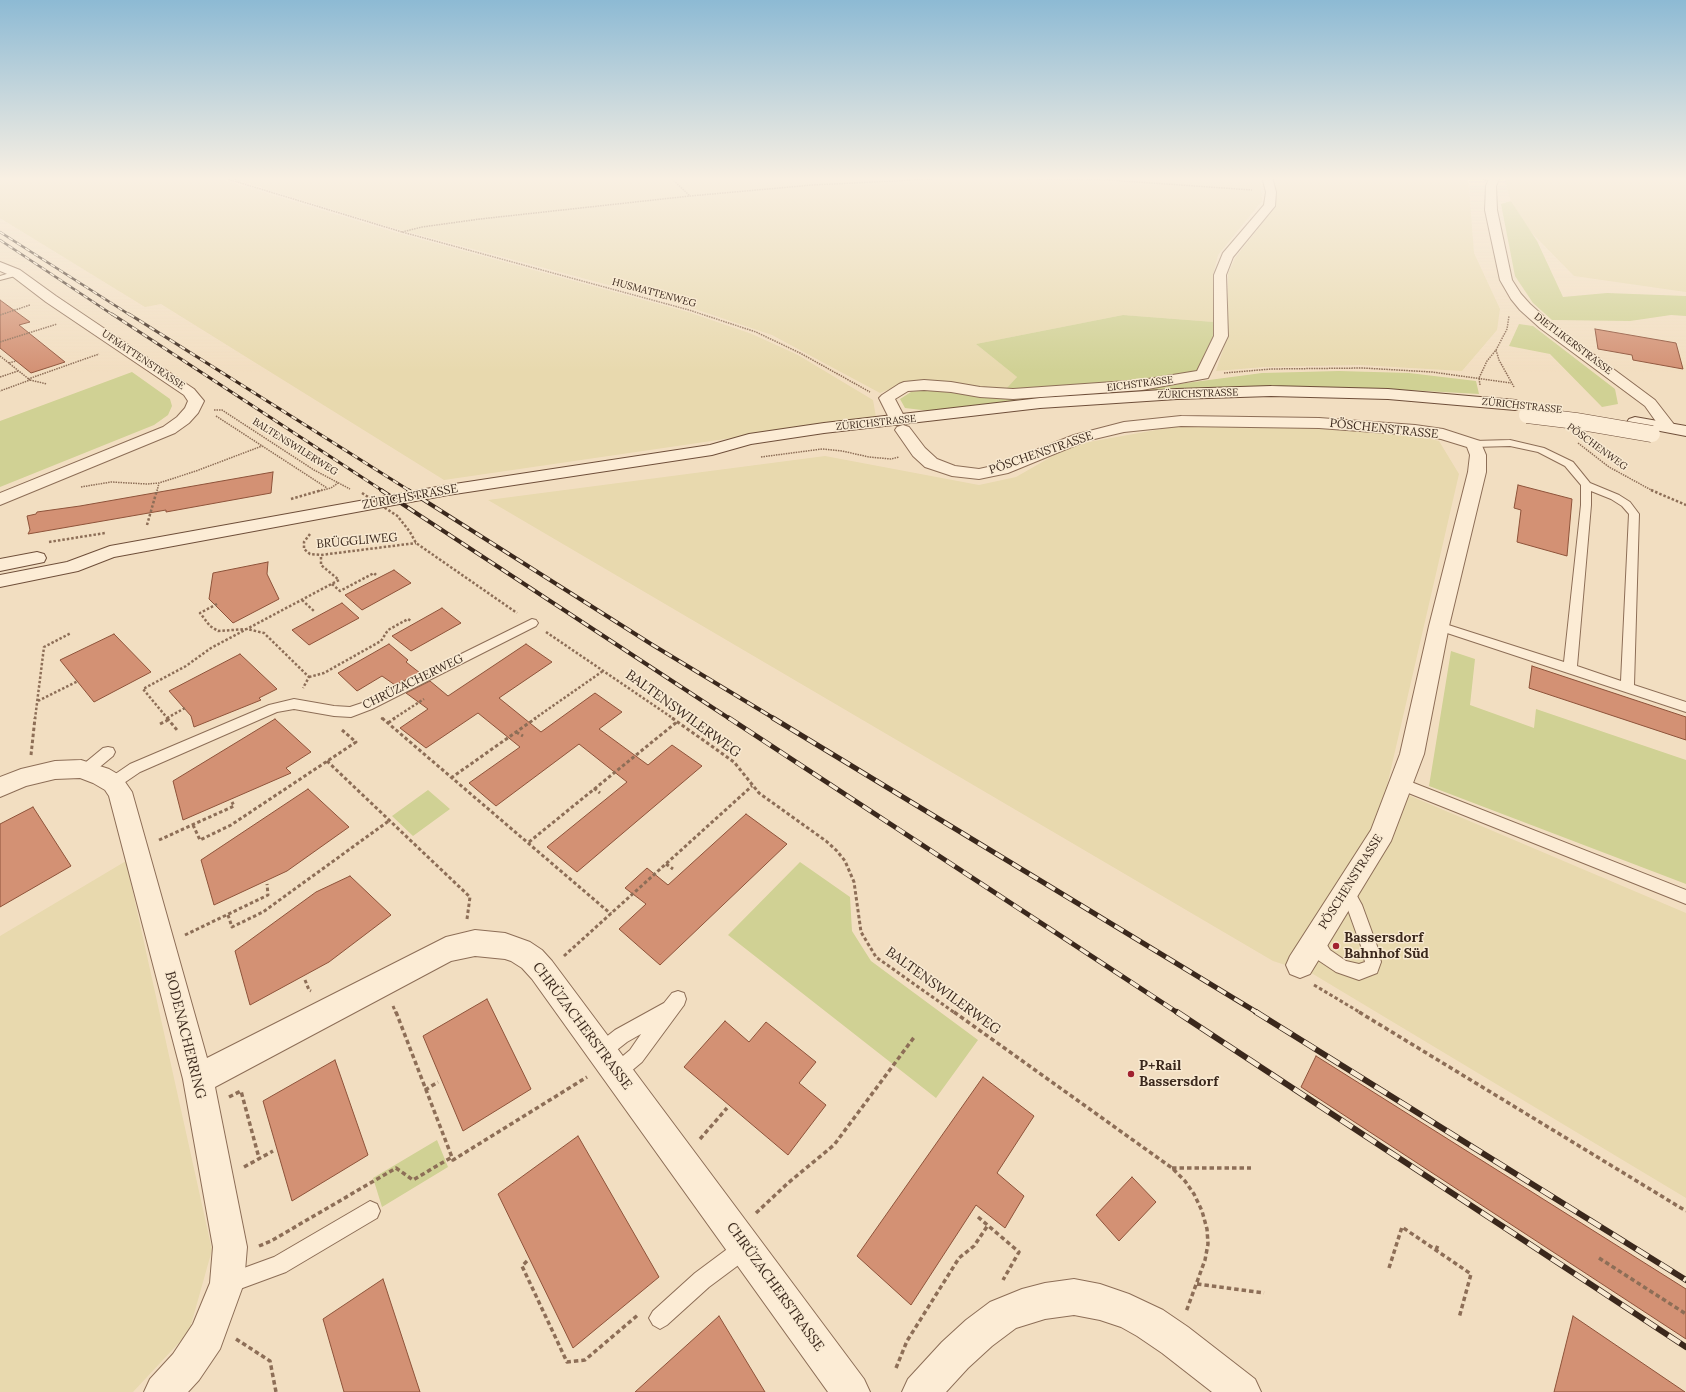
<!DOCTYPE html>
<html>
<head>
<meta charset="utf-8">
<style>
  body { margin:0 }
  canvas { display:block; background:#f2dec1 }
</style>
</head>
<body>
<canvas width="1686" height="1392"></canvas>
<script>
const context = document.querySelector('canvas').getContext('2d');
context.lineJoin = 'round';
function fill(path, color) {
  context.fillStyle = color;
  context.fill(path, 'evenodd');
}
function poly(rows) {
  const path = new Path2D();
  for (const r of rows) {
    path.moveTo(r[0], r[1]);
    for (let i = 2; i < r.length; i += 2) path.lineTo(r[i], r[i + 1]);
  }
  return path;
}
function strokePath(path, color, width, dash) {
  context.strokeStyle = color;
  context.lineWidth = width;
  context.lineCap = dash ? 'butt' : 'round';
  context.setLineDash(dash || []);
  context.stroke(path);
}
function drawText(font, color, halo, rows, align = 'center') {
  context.font = font + ' Lora,serif';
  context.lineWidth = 3;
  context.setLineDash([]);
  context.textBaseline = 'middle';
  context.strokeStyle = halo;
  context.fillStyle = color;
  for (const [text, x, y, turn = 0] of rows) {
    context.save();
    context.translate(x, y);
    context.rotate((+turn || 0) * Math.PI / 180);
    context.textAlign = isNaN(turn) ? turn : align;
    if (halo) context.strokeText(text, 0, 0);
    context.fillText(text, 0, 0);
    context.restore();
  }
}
const farmland = poly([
  [0,177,213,177,394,232,688,312,752,334,798,355,873,400,876,417,444,480,161,304,145,307,0,218],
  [227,177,1260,177,1262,201,1218,255,1213,275,1214,322,1123,315,976,344,1017,377,1005,390,946,382,902,384,880,393,772,335,680,304,390,227],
  [1273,177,1468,177,1474,253,1500,309,1497,330,1462,371,1360,365,1264,367,1216,371,1228,335,1228,274,1235,258,1276,206],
  [1505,177,1686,177,1686,292,1574,276,1527,228,1511,201,1504,178],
  [1195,423,1397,431,1439,441,1459,474,1387,786,1686,913,1686,1198,1313,974,1273,961,488,500,825,456,979,485,1016,477,1072,445],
  [126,861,212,1250,189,1332,133,1392,0,1392,0,936]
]);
const green = poly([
  [1511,201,1537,241,1563,297,1607,293,1686,296,1686,316,1671,315,1630,321,1552,320,1533,303,1515,276,1501,204],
  [1123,315,1214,322,1215,335,1198,372,1134,382,1005,390,1017,377,976,344],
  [1519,324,1533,326,1615,389,1618,404,1602,407,1550,354,1509,346],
  [1339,371,1409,373,1476,381,1479,394,1390,389,1269,388,1103,394,1262,373],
  [132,372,170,399,172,406,168,415,154,425,0,487,0,421],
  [927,390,979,396,1022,398,1048,398,930,411,905,408,900,399,911,392],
  [1451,651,1475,659,1470,705,1534,728,1536,709,1686,760,1686,884,1429,786],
  [428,790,450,809,413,836,392,816],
  [800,862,850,897,852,931,871,961,978,1040,936,1098,728,935],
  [437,1140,448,1167,382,1207,373,1178]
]);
const building = poly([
  [0,300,30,322,19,325,65,362,31,373,0,348,0,300],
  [1595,329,1676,343,1683,369,1633,360,1632,355,1598,349,1595,329],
  [273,472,271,493,166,512,166,510,28,534,30,530,27,516,36,514,37,512,80,506,273,472],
  [1518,485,1572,499,1567,556,1517,542,1521,510,1514,508,1518,485],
  [268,562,267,574,279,599,233,623,209,599,213,573,268,562],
  [394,570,411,583,362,610,345,595,394,570],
  [342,603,359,618,309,645,292,630,342,603],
  [442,608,461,623,411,651,392,636,442,608],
  [114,634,151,672,94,702,60,660,114,634],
  [389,644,408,660,406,662,420,673,395,685,382,676,357,691,338,673,389,644],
  [526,644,552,662,499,698,541,732,595,693,622,712,599,729,648,765,672,745,702,766,577,872,547,847,627,782,579,744,496,806,469,783,520,747,478,713,426,748,400,728,428,709,406,693,430,681,448,696,526,644],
  [240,654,277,689,259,698,261,700,194,727,191,716,169,691,240,654],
  [1532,666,1686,717,1686,740,1529,688,1532,666],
  [275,719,311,752,286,768,291,773,183,820,173,781,275,719],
  [308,789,349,827,287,871,214,905,201,860,308,789],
  [33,807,71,866,0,907,0,824,33,807],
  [746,814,787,844,660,965,619,929,646,904,625,888,647,868,668,885,746,814],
  [350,876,391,915,329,962,250,1005,235,951,316,892,350,876],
  [487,999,531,1089,463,1131,423,1036,487,999],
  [725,1021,749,1042,766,1022,816,1062,799,1083,826,1105,788,1155,684,1067,725,1021],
  [1316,1056,1686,1289,1686,1339,1301,1087,1316,1056],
  [335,1060,368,1155,292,1201,263,1101,335,1060],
  [983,1077,1034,1116,997,1173,1024,1196,1005,1228,976,1205,911,1305,857,1256,983,1077],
  [578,1136,659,1277,573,1348,498,1194,578,1136],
  [1132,1177,1156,1202,1119,1241,1096,1215,1132,1177],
  [383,1279,420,1392,344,1392,323,1319,383,1279],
  [719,1316,765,1392,635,1392,719,1316],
  [1573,1316,1685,1392,1554,1392,1573,1316]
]);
const pathFar3 = poly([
  [221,177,402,232,689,310,756,332,800,353,870,392],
  [670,177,690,196],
  [402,232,422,227,480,219,690,196,812,185,951,178,1109,180,1252,190],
  [0,315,30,305],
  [0,342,57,324],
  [1496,350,1499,360,1514,387],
  [0,356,30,380,0,391],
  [9,363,16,361],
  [1224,373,1271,369,1363,368,1432,372,1511,383],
  [0,377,18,371],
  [28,379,99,354],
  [30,380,47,384],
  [1480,385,1479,378,1487,361,1496,350,1507,329,1509,316],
  [214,410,222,410,314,470,350,489],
  [216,416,327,488],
  [1578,443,1609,467,1653,491],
  [761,457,822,449,842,451,869,457,891,459,899,457],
  [81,487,111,482,147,484,159,483,196,471,262,446],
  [157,491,159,483],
  [319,491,331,488,338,483]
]);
const pathFar2 = poly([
  [1651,490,1686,505],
  [291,499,322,490],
  [399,518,410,532,416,543,517,613],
  [147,525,157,490],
  [310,534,304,542,304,549,310,554,321,555,416,543],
  [49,542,105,533],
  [332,584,340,591,374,573,376,575],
  [302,600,315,612],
  [217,604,200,613,210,626,218,631,247,629,264,633,309,677,303,688],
  [546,632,674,719],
  [309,677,324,673,381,641,388,630,408,619,411,621],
  [38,701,78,681],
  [167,718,185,708],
  [381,718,383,719],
  [35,719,44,647,71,633],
  [168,719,143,689,186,666,211,648,339,580,321,565,321,555],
  [393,719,424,699],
  [534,719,603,671]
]);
const pathFar1 = poly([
  [167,718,177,730],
  [382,718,611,914],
  [672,718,734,762,759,793,826,841,837,851,845,861,854,882,861,932,876,957,955,1013],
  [388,723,395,718],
  [160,724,168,720],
  [516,732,523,736],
  [31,755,35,718],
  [327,761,470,897,467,919],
  [451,778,536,718],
  [594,788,600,793],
  [193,825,200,840,231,825,356,742,342,730],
  [159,840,234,806,232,802],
  [529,842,678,721],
  [666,864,673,869],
  [228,915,232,927,263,912,390,820],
  [185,935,268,895,267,884],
  [564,956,752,786],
  [305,980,309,990,311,991],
  [1314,985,1361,1013],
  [393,1006,396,1013]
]);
const path = poly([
  [396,1012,453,1160,587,1077],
  [954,1012,1172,1168,1185,1181,1194,1194,1202,1211,1207,1229,1208,1244,1205,1260,1186,1312],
  [1359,1012,1686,1211],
  [425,1090,438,1082],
  [229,1097,241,1091,259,1158],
  [700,1139,727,1108],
  [244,1167,273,1151],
  [1172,1168,1251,1168],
  [756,1213,788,1183,834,1145,915,1036],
  [978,1217,1019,1252,1003,1280],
  [259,1246,271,1241,396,1168,413,1180,452,1157],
  [1436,1250,1438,1245],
  [1599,1258,1686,1314],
  [527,1261,522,1266,567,1362,585,1360,639,1314],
  [1389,1268,1402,1227,1471,1274,1459,1318],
  [1197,1284,1264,1293],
  [236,1339,270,1361,276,1392],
  [896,1368,907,1341,959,1258,974,1246,988,1225]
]);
const service = poly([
  [1479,177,1488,177,1496,180,1493,182,1479,177],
  [16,271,19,271,19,275,0,280,0,276,16,271],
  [1510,440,1544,448,1573,462,1590,483,1619,495,1630,502,1639,514,1634,685,1686,702,1686,712,1435,629,1433,626,1435,623,1439,622,1564,662,1581,505,1581,485,1565,466,1538,452,1510,446,1474,447,1469,444,1474,441,1510,440],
  [1591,491,1611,499,1622,506,1629,514,1621,681,1577,666,1591,505,1591,491],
  [532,619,536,620,538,623,536,626,372,709,351,717,334,716,294,709,277,712,140,772,118,787,113,789,108,787,106,783,108,779,130,764,269,705,294,699,334,706,350,707,362,703,532,619],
  [108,747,113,748,115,752,113,756,90,775,85,776,80,775,78,771,80,767,103,748,108,747],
  [1401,778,1686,890,1686,904,1396,788,1394,784,1396,780,1401,778],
  [1346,883,1351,885,1362,905,1377,946,1381,962,1377,973,1359,980,1336,972,1318,960,1307,940,1309,935,1315,933,1321,935,1330,950,1346,961,1359,964,1365,962,1361,946,1347,907,1338,890,1341,885,1346,883],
  [678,991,684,993,686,999,684,1005,642,1062,623,1078,617,1081,611,1078,608,1072,611,1066,630,1050,641,1034,627,1042,608,1057,602,1060,596,1057,593,1051,596,1045,615,1030,664,1003,672,993,678,991],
  [370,1201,377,1204,380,1211,377,1218,286,1272,229,1293,222,1290,219,1283,222,1276,274,1257,370,1201],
  [745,1238,752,1241,755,1248,752,1255,709,1287,667,1325,660,1329,653,1325,649,1318,653,1311,695,1273,738,1241,745,1238]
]);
const minor = poly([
  [1262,177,1272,177,1276,192,1275,206,1233,257,1226,275,1228,336,1208,378,1142,390,1013,399,980,397,951,392,924,390,908,391,895,399,906,420,904,423,898,425,892,423,890,420,879,398,882,395,899,384,904,382,924,380,951,382,980,387,1013,389,1142,380,1197,371,1214,336,1214,275,1223,253,1264,205,1266,192,1262,177],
  [0,262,20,270,56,296,194,389,204,401,198,413,189,423,175,433,0,505,0,493,163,427,177,417,185,408,188,401,184,395,46,302,12,276,0,271,0,262],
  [1181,416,1319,418,1415,425,1443,429,1480,441,1486,455,1486,472,1449,626,1424,754,1391,841,1310,974,1300,978,1290,974,1286,965,1290,956,1371,830,1400,754,1429,626,1468,472,1470,455,1467,447,1441,439,1415,435,1319,428,1181,426,1124,432,1086,441,1008,473,979,479,952,476,925,467,913,456,895,430,897,427,903,425,909,427,925,448,937,459,955,466,979,469,997,465,1074,435,1124,422,1181,416],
  [81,760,109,769,121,776,132,792,207,1058,446,937,475,930,505,933,530,942,542,950,552,961,864,1379,870,1392,828,1392,532,979,522,968,511,961,505,959,475,956,451,961,215,1087,247,1247,244,1283,220,1349,199,1380,188,1392,144,1392,150,1379,173,1354,193,1324,210,1283,213,1247,183,1079,109,796,105,790,93,783,80,778,55,779,26,786,0,797,0,777,21,769,55,761,81,760],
  [1074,1279,1100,1284,1129,1294,1163,1310,1188,1327,1255,1379,1261,1392,1212,1392,1162,1353,1137,1336,1121,1327,1100,1320,1074,1315,1045,1319,1016,1328,992,1346,968,1368,946,1392,902,1392,908,1379,942,1342,966,1320,990,1302,1022,1289,1045,1283,1074,1279]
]);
const tertiary = poly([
  [1490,177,1500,177,1496,186,1497,210,1512,280,1521,294,1530,304,1550,322,1655,400,1676,427,1674,430,1668,432,1662,430,1645,406,1540,328,1520,310,1511,299,1500,280,1485,210,1486,186,1490,177]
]);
const secondary = poly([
  [1271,386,1388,389,1515,400,1521,402,1523,405,1521,408,1515,410,1388,399,1271,396,1177,399,1040,408,824,433,751,444,712,455,448,495,114,557,78,571,0,587,0,575,67,562,110,546,448,485,710,445,749,434,824,423,1040,398,1177,389,1271,386],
  [1635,417,1686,426,1686,436,1629,425,1627,422,1629,419,1635,417],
  [37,552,44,554,46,558,44,562,0,571,0,559,37,552]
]);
const railFar4 = poly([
  [0,232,130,315],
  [0,240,113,315]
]);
const railFar3 = poly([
  [112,314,383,491],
  [129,314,410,491]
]);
const railFar2 = poly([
  [381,490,730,719],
  [408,490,651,644,775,719]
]);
const railFar1 = poly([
  [729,718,1178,1013],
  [773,718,1258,1013]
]);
const rail = poly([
  [1177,1012,1686,1347],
  [1256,1012,1686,1280]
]);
const pathBridge = poly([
  [362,493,399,517]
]);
const secondaryBridge = poly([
  [1527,415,1576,421,1652,434]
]);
const markers = [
  [1336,946,4,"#a12230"],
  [1131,1074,4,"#a12230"]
];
const farStreetnames = [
  ["HUSMATTENWEG",654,293,15],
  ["DIETLIKERSTRASSE",1573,344,37],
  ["UFMATTENSTRASSE",143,360,34],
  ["EICHSTRASSE",1140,384,-7],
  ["ZÜRICHSTRASSE",1198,394,-2],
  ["ZÜRICHSTRASSE",1522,406,6],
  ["ZÜRICHSTRASSE",876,423,-6],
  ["BALTENSWILERWEG",295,447,32],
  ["PÖSCHENWEG",1597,447,36]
];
const streetNames = [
  ["PÖSCHENSTRASSE",1384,429,6],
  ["PÖSCHENSTRASSE",1041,453,-19],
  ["ZÜRICHSTRASSE",410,497,-10],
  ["BRÜGGLIWEG",357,541,-5],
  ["CHRÜZACHERWEG",413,682,-26],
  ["PÖSCHENSTRASSE",1351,882,-58]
];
const nearStreetnames = [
  ["BALTENSWILERWEG",683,714,36],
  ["BALTENSWILERWEG",943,991,36],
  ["CHRÜZACHERSTRASSE",582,1026,53],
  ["BODENACHERRING",185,1035,76],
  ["CHRÜZACHERSTRASSE",775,1287,54]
];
const nearPoinames = [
  ["Bassersdorf",1344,938],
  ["Bahnhof Süd",1344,954],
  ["P+Rail",1139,1066],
  ["Bassersdorf",1139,1082]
];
fill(farmland, '#e8d9ae');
fill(green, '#d0d194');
fill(building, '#d39174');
strokePath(building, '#8e533a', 1);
strokePath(service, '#8d6e57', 2);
strokePath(minor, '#8d6e57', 2);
strokePath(tertiary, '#8d6e57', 2);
strokePath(secondary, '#6f4f3a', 2);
strokePath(pathFar3, '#8d6e57', 1.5, [1.5, 1]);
strokePath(pathFar2, '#8d6e57', 2.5, [2.5, 2]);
strokePath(pathFar1, '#8d6e57', 3, [3.5, 2.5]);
strokePath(path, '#8d6e57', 3.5, [4.5, 3]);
fill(service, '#fcecd5');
fill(minor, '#fcecd5');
fill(tertiary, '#fcecd5');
fill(secondary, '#fcecd5');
strokePath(railFar4, '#3b281c', 2.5);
strokePath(railFar3, '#3b281c', 3);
strokePath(railFar2, '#3b281c', 4);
strokePath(railFar1, '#3b281c', 5);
strokePath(rail, '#3b281c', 6);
strokePath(railFar4, '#f8e9d1', 1.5, [5]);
strokePath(railFar3, '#f8e9d1', 2, [6]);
strokePath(railFar2, '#f8e9d1', 2.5, [8]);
strokePath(railFar1, '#f8e9d1', 3.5, [10]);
strokePath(rail, '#f8e9d1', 4.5, [14]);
strokePath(secondaryBridge, '#6f4f3a', 17, []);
strokePath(pathBridge, '#8d6e57', 2.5, [2.5, 2]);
strokePath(secondaryBridge, '#fcecd5', 16);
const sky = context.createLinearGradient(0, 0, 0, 372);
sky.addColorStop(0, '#8dbad4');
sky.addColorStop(0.48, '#f9f0e3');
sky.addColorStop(1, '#f9f0e300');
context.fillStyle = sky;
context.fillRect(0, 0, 1686, 372);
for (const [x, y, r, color] of markers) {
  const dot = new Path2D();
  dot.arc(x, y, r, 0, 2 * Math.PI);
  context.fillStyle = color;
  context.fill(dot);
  strokePath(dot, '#f8e9d1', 1.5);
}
drawText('10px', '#3b281c', '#f8e9d1', farStreetnames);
drawText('12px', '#3b281c', '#f8e9d1', streetNames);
drawText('14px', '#3b281c', '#f8e9d1', nearStreetnames);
drawText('bold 14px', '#3b281c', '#f8e9d1', nearPoinames, 'left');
</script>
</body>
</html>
